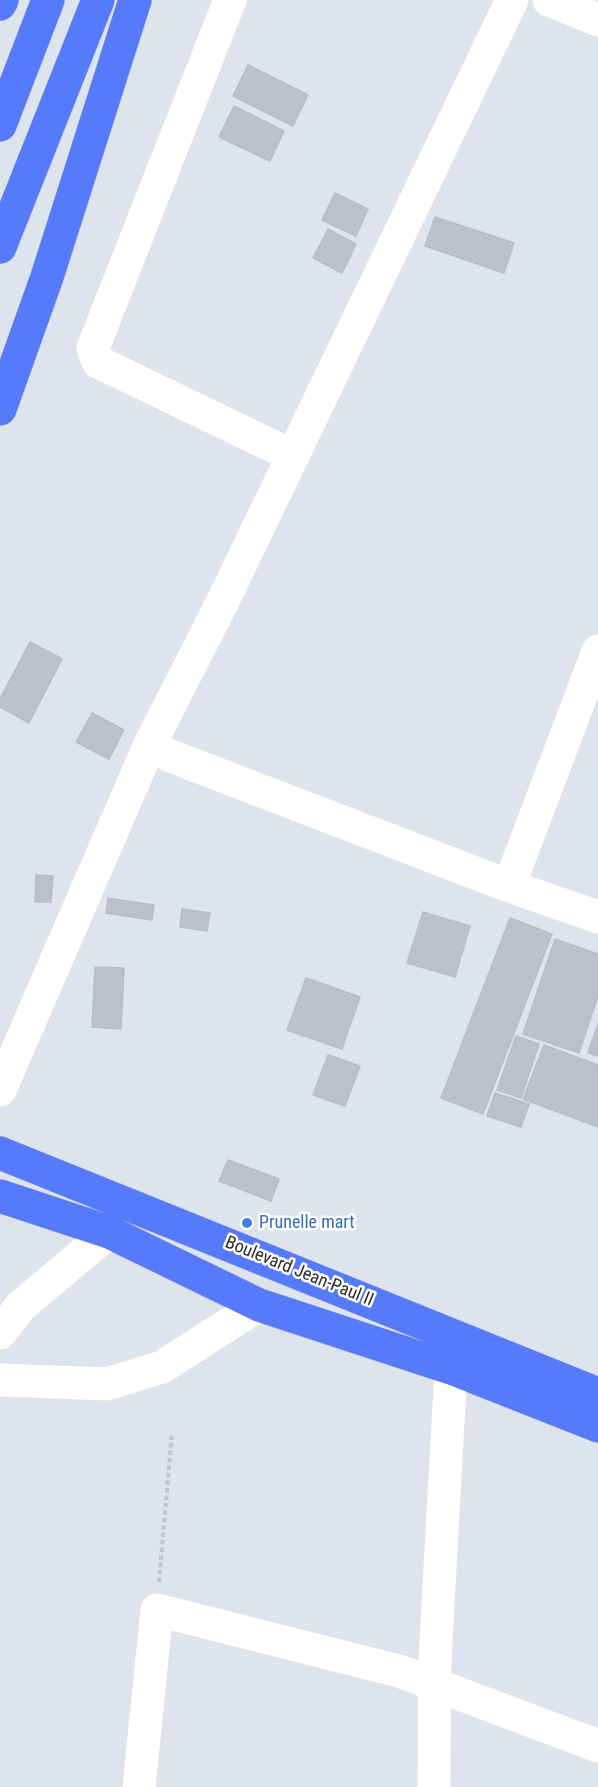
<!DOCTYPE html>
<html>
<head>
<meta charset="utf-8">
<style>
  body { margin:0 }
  canvas { display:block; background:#dde4ee }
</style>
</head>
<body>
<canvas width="598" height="1787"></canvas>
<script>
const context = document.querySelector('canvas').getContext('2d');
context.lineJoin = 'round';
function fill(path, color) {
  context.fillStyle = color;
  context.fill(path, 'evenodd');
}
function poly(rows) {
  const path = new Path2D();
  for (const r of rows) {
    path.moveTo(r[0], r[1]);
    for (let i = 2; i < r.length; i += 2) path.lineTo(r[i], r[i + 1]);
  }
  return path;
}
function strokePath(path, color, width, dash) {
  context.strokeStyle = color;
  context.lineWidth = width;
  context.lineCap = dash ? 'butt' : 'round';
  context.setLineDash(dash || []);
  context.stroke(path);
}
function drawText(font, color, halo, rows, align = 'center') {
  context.font = font + ' "Roboto Condensed",sans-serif';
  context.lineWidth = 5;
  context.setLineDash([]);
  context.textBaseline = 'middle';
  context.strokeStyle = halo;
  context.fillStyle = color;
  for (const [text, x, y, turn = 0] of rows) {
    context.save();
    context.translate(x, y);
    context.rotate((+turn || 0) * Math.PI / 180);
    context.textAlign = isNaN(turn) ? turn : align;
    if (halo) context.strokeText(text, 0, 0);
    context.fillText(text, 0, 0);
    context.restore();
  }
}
const building = poly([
  [248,65,308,95,293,126,233,96,248,65],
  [234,106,284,131,270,161,219,137,234,106],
  [335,193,368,209,356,236,322,220,335,193],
  [435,217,514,243,504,273,425,246,435,217],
  [328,229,356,244,342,273,313,258,328,229],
  [30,642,62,659,29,723,0,707,0,699,30,642],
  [92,713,124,730,109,759,76,742,92,713],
  [36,875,53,876,51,902,35,902,36,875],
  [108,898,154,905,152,920,106,913,108,898],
  [182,909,210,913,207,931,180,927,182,909],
  [423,912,470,926,455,977,407,963,423,912],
  [510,918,552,934,483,1114,441,1098,510,918],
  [555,939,598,954,598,996,579,1053,523,1034,555,939],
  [95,967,124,968,121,1029,92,1027,95,967],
  [306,978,360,997,342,1049,287,1030,306,978],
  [598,1024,598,1056,588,1053,598,1024],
  [516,1036,539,1044,521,1098,497,1090,516,1036],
  [544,1045,598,1065,598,1127,523,1099,544,1045],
  [328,1055,360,1066,345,1106,313,1095,328,1055],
  [495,1093,529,1104,521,1127,487,1116,495,1093],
  [228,1160,279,1179,271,1201,219,1181,228,1160]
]);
const path = poly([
  [159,1582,172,1433]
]);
const minor = poly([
  [230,0,93,348,98,362,293,456],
  [549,0,598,20],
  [150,744,168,755,509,886,598,917],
  [509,886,598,651],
  [0,1090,150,744,221,605,512,0],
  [0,1333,21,1306,109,1232],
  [0,1380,107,1384,162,1367,259,1305],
  [139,1787,157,1610,399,1671,598,1746],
  [434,1787,435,1659,451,1368,461,1341]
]);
const major = poly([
  [0,4,2,0],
  [0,125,48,0],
  [0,247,98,0],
  [0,409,47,277,135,0],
  [0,1153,598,1394],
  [0,1196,109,1232,259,1305,451,1368,598,1426]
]);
const markers = [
  [247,1223,6,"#3f7fe0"]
];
const shopNames = [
  ["Prunelle mart",259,1223]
];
const streetNames = [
  ["Boulevard Jean-Paul II",299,1272,22]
];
fill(building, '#bcc0c9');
strokePath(building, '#b6bdca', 1.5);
strokePath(minor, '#e5e1d2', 34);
strokePath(major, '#c4c4c4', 34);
strokePath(path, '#c4c4c4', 4, [4.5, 3]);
strokePath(minor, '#fff', 33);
strokePath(major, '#567bfa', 33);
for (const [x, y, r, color] of markers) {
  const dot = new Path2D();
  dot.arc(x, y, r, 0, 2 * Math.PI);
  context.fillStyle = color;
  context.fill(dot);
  strokePath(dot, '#fff', 2);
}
drawText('18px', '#366cbe', '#fff', shopNames, 'left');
drawText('18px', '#2b2b2b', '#fff', streetNames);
</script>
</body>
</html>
